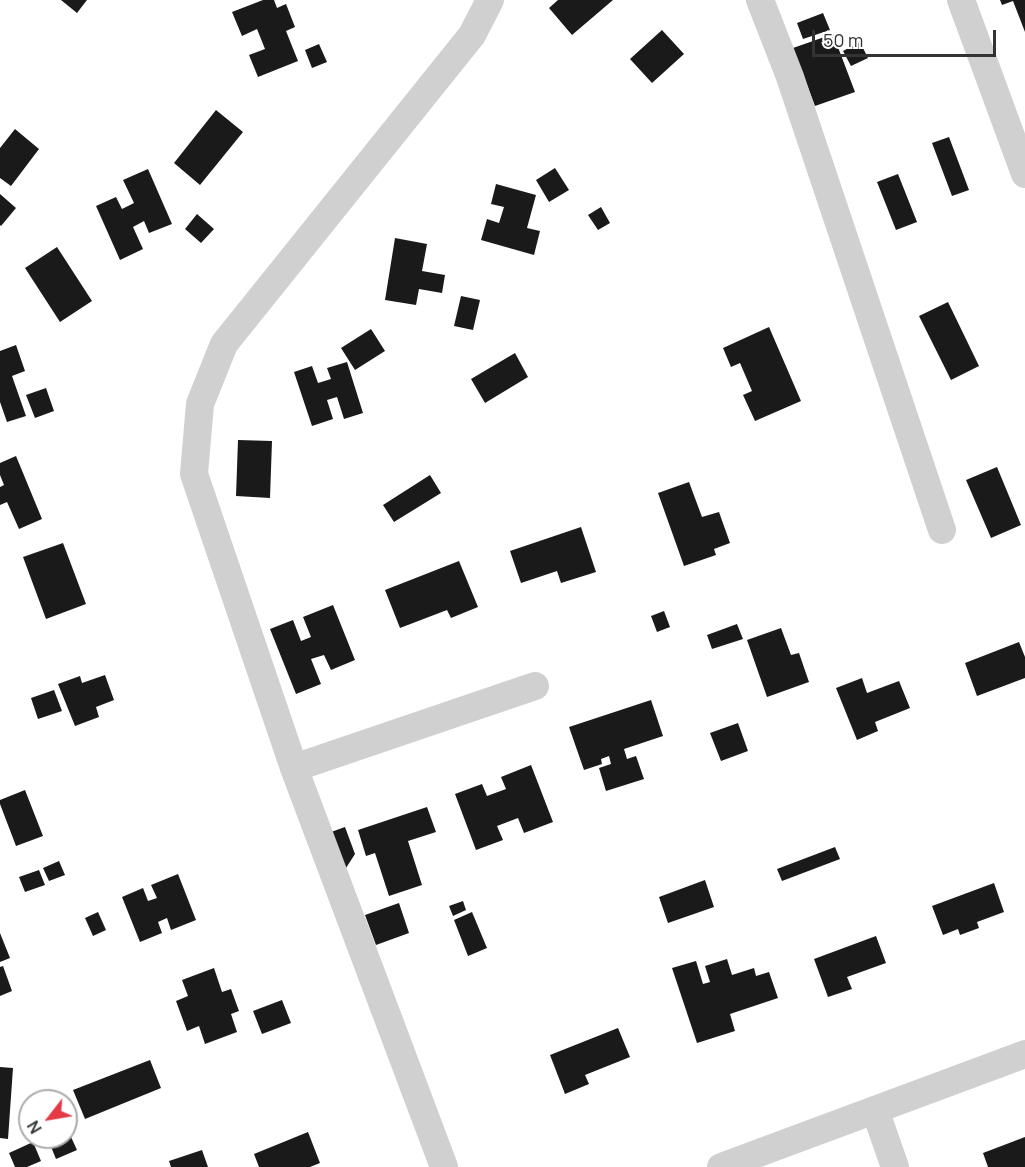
<!DOCTYPE html>
<html>
<head>
<meta charset="utf-8">
<style>
  body { margin:0 }
  #map { position:relative; width:1025px; height:1167px; overflow:hidden; background:#fff; font-family:Manrope,sans-serif }
  canvas { display:block }
  .north { position:absolute; left:18px; top:1089px; width:60px; height:60px; box-sizing:border-box; background:#fff; border:2px solid #adadad; border-radius:50%; rotate:239deg; font-size:16px; font-weight:700; line-height:24px; text-align:center; color:#333 }
  .north::after { content:''; display:block; margin:auto; width:21px; height:27px; background:#e63946; clip-path:polygon(50% 0,100% 100%,50% 72%,0 100%) }
  .scale { position:absolute; left:812px; top:30px; width:184px; height:27px; box-sizing:border-box; border:3px solid #333; border-top:0; padding-left:8px; font-size:18px; line-height:21px; white-space:nowrap; color:#333; -webkit-text-stroke:4px #fff; paint-order:stroke }
</style>
</head>
<body>
<div id="map">
<canvas width="1025" height="1167"></canvas>
<div class="north">N</div>
<div class="scale">50 m</div>
</div>
<script>
const context = document.querySelector('canvas').getContext('2d');
context.lineJoin = 'round';
function fill(path, color) {
  context.fillStyle = color;
  context.fill(path, 'evenodd');
}
function poly(rows) {
  const path = new Path2D();
  for (const r of rows) {
    path.moveTo(r[0], r[1]);
    for (let i = 2; i < r.length; i += 2) path.lineTo(r[i], r[i + 1]);
  }
  return path;
}
function strokePath(path, color, width, dash) {
  context.strokeStyle = color;
  context.lineWidth = width;
  context.lineCap = dash ? 'butt' : 'round';
  context.setLineDash(dash || []);
  context.stroke(path);
}
const building = poly([
  [61,0,87,0,77,13],
  [263,0,274,0,277,8,286,4,295,27,286,31,298,61,258,77,249,55,265,49,257,29,242,36,232,12],
  [558,0,613,0,572,35,549,8],
  [1000,0,1025,0,1025,32,1013,1,1002,5],
  [823,13,830,30,803,39,797,23],
  [662,30,684,54,652,83,630,59],
  [833,34,855,92,815,106,793,48],
  [860,42,868,58,851,66,843,51],
  [319,44,327,62,312,68,305,50],
  [216,110,243,132,200,185,174,163],
  [15,129,39,149,11,186,0,178,0,148],
  [949,137,969,190,952,196,932,143],
  [555,168,569,190,549,202,536,180],
  [148,169,172,224,149,233,144,221,133,227,143,249,120,260,96,206,116,197,122,209,134,203,123,180],
  [898,174,917,222,896,230,877,182],
  [496,184,536,195,527,228,540,231,534,255,481,240,487,219,499,223,504,207,491,204],
  [0,194,16,208,1,226,0,225],
  [601,207,610,223,598,230,588,215],
  [197,214,214,229,201,243,185,229],
  [395,238,427,244,422,271,445,275,442,293,419,289,416,305,385,300],
  [57,247,92,301,60,322,25,268],
  [461,296,480,300,473,330,454,326],
  [948,302,979,366,951,380,919,316],
  [769,327,801,401,755,421,743,395,752,391,740,363,731,367,723,348],
  [371,329,385,351,355,370,341,348],
  [16,345,25,371,12,376,26,416,7,422,0,402,0,351],
  [515,353,528,377,485,403,471,379],
  [347,362,363,413,344,419,337,397,327,400,333,419,312,426,294,372,312,366,318,383,331,379,327,368],
  [46,388,54,411,35,418,26,395],
  [238,440,272,441,270,498,236,496],
  [16,456,42,519,19,529,7,502,0,505,0,487,4,485,0,475,0,463],
  [997,467,1021,525,991,538,966,480],
  [430,475,441,493,394,522,383,505],
  [689,482,702,517,719,512,730,543,714,549,716,555,684,566,658,493],
  [581,527,596,572,561,583,557,571,521,583,510,551],
  [63,543,86,604,46,619,23,557],
  [459,561,478,607,451,618,447,610,400,628,385,590],
  [333,605,355,660,331,670,324,655,311,659,321,684,296,694,270,629,293,620,301,641,311,637,303,617],
  [664,611,670,627,657,632,651,616],
  [737,624,743,639,712,649,707,635],
  [781,628,791,655,799,653,809,682,767,697,747,640],
  [1019,642,1025,657,1025,678,977,696,965,663],
  [105,675,114,700,96,707,99,717,75,726,58,684,80,676,82,683],
  [862,678,867,693,899,681,910,708,875,722,878,731,857,740,836,688],
  [54,690,62,711,38,719,31,698],
  [651,700,663,736,624,749,627,759,636,756,644,779,606,791,599,768,611,764,609,756,601,759,602,764,584,770,569,727],
  [738,723,748,751,721,761,710,733],
  [531,765,553,822,524,833,518,818,497,826,503,840,476,850,455,794,482,784,487,796,506,789,501,777],
  [25,790,43,836,16,846,0,804,0,800],
  [427,807,436,832,408,841,422,885,389,896,375,853,366,856,358,830],
  [345,827,355,854,337,882,320,836],
  [835,847,840,859,782,881,777,869],
  [59,861,65,875,49,881,43,868],
  [39,870,45,885,25,892,19,877],
  [178,874,196,920,171,930,167,918,158,922,162,933,140,942,122,897,143,888,148,901,157,898,151,885],
  [705,880,714,907,668,923,659,897],
  [994,883,1004,912,977,922,979,928,960,935,958,929,943,935,932,906],
  [463,901,466,910,453,916,449,906],
  [399,903,409,933,376,945,365,915],
  [98,912,106,930,93,936,85,918],
  [472,912,487,948,468,956,454,920],
  [0,933,10,958,0,962],
  [876,936,886,963,847,977,852,989,828,997,814,959],
  [727,959,732,975,754,968,756,976,769,972,778,998,730,1014,735,1031,697,1043,672,968,696,961,703,984,710,982,705,966],
  [3,966,12,991,0,996,0,967],
  [214,968,222,992,231,989,239,1011,231,1014,237,1032,205,1044,199,1026,187,1031,176,1001,188,996,182,980],
  [282,1000,291,1023,262,1034,253,1011],
  [618,1028,630,1057,585,1075,589,1084,565,1094,550,1055],
  [150,1060,161,1088,85,1119,73,1090],
  [0,1067,13,1068,8,1139,0,1138],
  [66,1126,77,1150,56,1159,47,1137,66,1137],
  [308,1132,320,1163,310,1167,259,1167,254,1154],
  [1025,1137,1025,1167,988,1167,983,1153],
  [33,1142,41,1161,27,1167,15,1167,9,1153],
  [202,1150,208,1167,171,1167,169,1161]
]);
const street = poly([
  [760,0,790,77,942,530],
  [961,0,1025,174],
  [294,768,535,686],
  [875,1110,895,1167],
  [444,1167,294,768,194,474,200,404,224,344,472,35,490,0],
  [721,1167,1025,1054]
]);
fill(building, '#1a1a1a');
strokePath(street, '#d0d0d0', 28);
</script>
</body>
</html>
